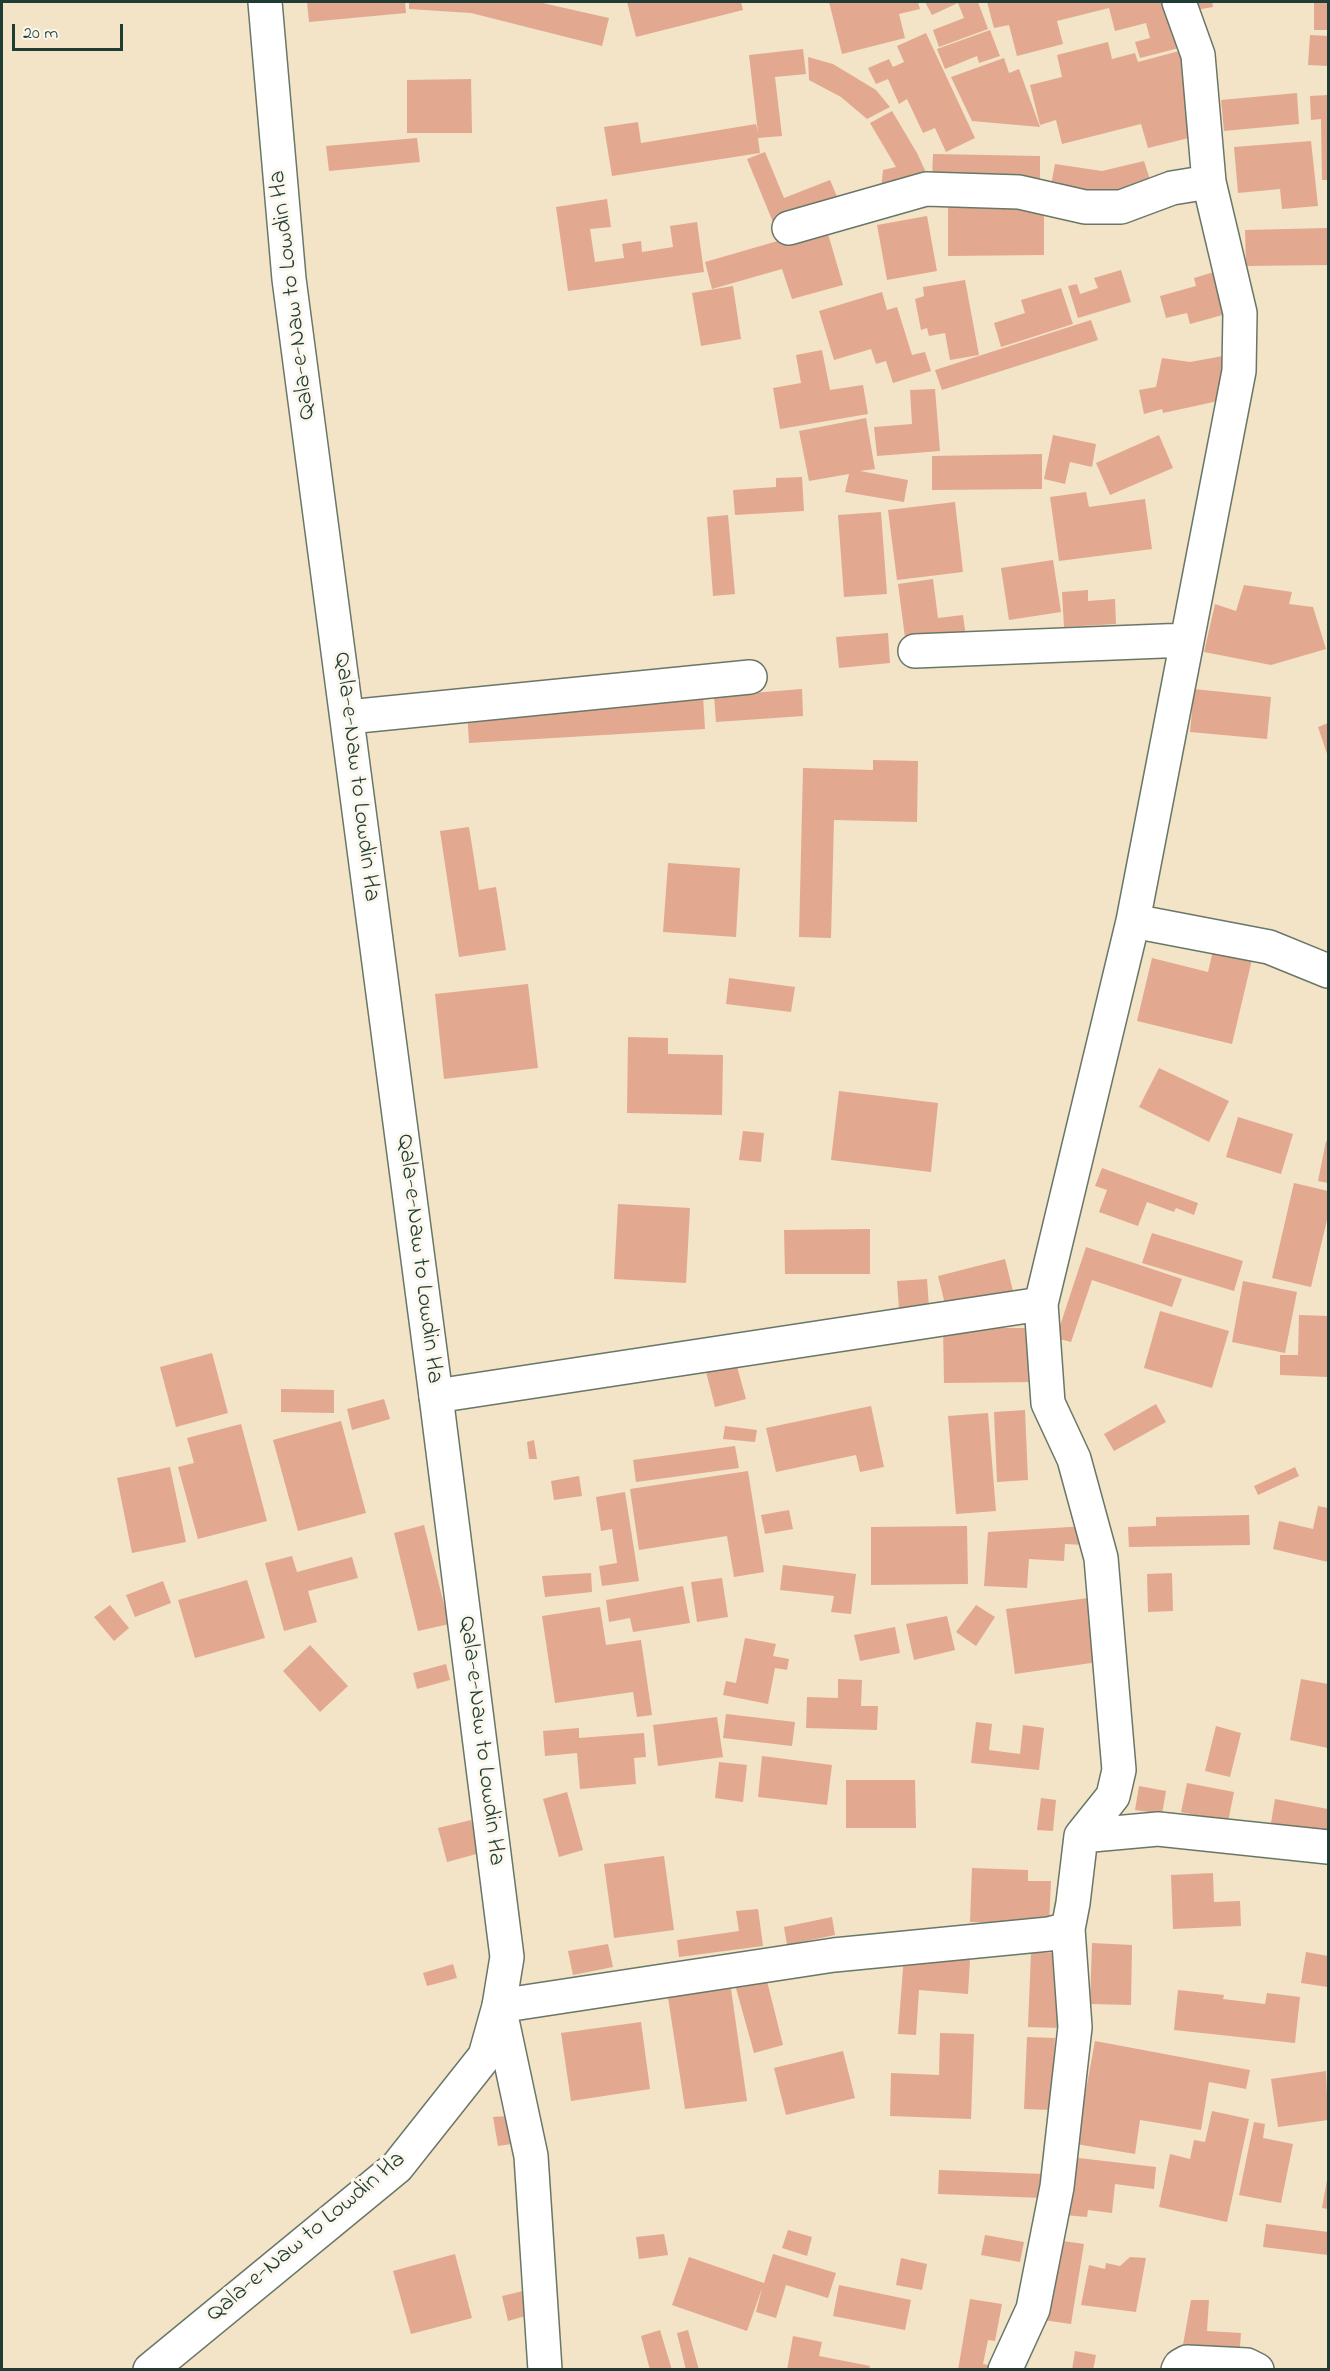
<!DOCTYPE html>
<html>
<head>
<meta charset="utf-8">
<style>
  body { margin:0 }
  #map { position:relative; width:1330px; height:2371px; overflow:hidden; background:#f3e3c7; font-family:"Indie Flower",sans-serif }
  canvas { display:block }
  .frame { position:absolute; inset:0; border:3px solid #1f3d34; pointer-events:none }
  .scale { position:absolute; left:12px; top:24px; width:111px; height:27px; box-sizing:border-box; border:3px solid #1f3d34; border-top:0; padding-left:8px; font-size:18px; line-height:21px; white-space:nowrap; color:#1f3d34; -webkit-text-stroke:4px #fbf7ec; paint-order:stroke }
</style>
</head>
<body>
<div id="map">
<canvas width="1330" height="2371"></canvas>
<div class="frame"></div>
<div class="scale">20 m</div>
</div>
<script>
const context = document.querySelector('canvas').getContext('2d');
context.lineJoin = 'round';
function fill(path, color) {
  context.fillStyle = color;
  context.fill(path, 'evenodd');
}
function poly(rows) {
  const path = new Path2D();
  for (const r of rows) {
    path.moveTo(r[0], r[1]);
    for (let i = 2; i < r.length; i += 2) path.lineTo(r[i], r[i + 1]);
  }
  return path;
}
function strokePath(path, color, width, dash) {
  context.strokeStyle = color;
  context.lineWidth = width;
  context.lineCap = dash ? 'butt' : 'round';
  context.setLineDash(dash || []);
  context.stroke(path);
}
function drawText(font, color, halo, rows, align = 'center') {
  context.font = font + ' "Indie Flower",sans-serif';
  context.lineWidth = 6;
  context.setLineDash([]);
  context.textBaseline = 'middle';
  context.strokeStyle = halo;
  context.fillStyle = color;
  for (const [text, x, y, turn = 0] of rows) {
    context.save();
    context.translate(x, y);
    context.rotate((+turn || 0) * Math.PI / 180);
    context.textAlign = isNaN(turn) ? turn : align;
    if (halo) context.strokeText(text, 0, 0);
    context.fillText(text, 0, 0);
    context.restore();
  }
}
const building = poly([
  [307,2,405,2,406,13,309,22],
  [409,2,538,2,609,18,602,46,471,13,409,9],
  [627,2,741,2,743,10,636,37],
  [829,2,918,2,920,9,899,14,905,38,842,54],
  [925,2,960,2,932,15],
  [962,2,978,2,988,29,939,47,933,30,964,18,958,3],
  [987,2,1167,2,1179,48,1140,58,1135,42,1150,38,1146,23,1115,31,1109,8,1057,21,1063,44,1017,56,1009,25,994,28],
  [1188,2,1212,2,1213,7,1190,11],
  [1314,2,1328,2,1328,30,1314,30],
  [990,30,1000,56,979,63,977,56,945,69,937,49],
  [926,33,975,138,946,152,935,128,923,133,907,99,899,104,888,79,876,84,868,68,889,59,893,67,904,62,897,46],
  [1310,35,1328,36,1328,66,1308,65],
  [1108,42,1112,59,1135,53,1138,62,1179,51,1201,135,1148,148,1141,124,1062,144,1056,120,1040,125,1030,85,1062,77,1057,55],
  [803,49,806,74,775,77,782,136,758,138,760,153,612,176,604,127,638,122,641,143,756,124,758,133,749,55],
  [808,57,833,64,876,90,890,107,867,119,841,97,809,80],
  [1004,58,1009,73,1019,69,1040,127,972,121,951,77],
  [471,79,472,133,407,133,407,80],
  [1297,93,1299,124,1224,131,1221,100],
  [1328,95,1328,180,1322,180,1321,119,1311,120,1310,96],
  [892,111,917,153,929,179,881,190,883,170,896,167,870,123],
  [417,138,420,162,329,171,326,146],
  [1311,141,1318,206,1282,209,1280,189,1238,193,1234,147],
  [765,152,784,198,830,180,839,201,775,227,747,159],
  [933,154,1040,156,1040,183,932,180],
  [1144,161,1153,189,1105,201,1050,190,1055,164,1102,171],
  [607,199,611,227,590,229,595,262,624,258,622,244,641,241,642,252,673,247,670,226,697,222,704,272,568,291,556,207],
  [1044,205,1044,255,948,256,948,206],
  [927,216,937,271,887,280,877,225],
  [826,227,843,285,792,299,782,269,712,289,705,262],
  [1328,228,1328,265,1246,266,1245,230],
  [1121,270,1131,302,1078,318,1068,286,1077,284,1080,294,1098,288,1094,278],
  [1214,272,1226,314,1190,324,1187,313,1166,318,1160,296,1196,286,1194,278],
  [965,280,979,355,950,360,945,333,929,336,927,328,921,330,915,299,924,296,923,287],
  [733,286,741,339,701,346,692,293],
  [1061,288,1073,324,1001,347,994,323,1025,313,1021,300],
  [882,292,887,310,897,307,912,355,925,352,931,371,893,383,886,361,876,364,871,349,834,360,819,311],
  [1091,320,1098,340,942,390,935,370],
  [822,350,830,390,863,385,868,414,780,429,773,388,801,383,796,355],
  [1223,356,1232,398,1163,413,1162,409,1144,414,1139,390,1156,387,1162,358,1190,362],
  [935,389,940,451,877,456,874,427,912,424,910,390],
  [866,418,875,469,860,471,908,480,904,502,845,492,849,474,809,481,799,431],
  [1053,435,1096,444,1092,467,1070,462,1065,484,1044,479],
  [1159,435,1173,468,1110,495,1096,463],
  [1042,454,1042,489,932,490,932,456],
  [802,477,804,511,735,515,733,490,776,487,776,478],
  [1086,492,1089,507,1145,499,1152,549,1059,561,1050,497],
  [955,502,963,572,897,580,888,510],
  [881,512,887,594,844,597,838,515],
  [728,515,735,594,713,596,707,517],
  [1053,560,1061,612,1009,620,1001,568],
  [933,579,938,618,963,615,966,637,906,645,898,584],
  [1244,585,1292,592,1289,604,1313,607,1326,649,1271,665,1204,652,1215,604,1236,611],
  [1088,590,1088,601,1115,599,1116,624,1064,627,1062,592],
  [888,633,890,663,839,668,836,637],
  [802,689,803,716,716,722,714,696],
  [1194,689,1271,697,1267,739,1190,732],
  [703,696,705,729,469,743,467,711],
  [1328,723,1328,757,1318,727],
  [873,760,918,761,917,822,834,820,831,938,799,937,803,768,873,770],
  [469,827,479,890,496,887,506,950,459,957,440,831],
  [668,863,740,868,736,937,663,932],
  [1215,942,1254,951,1232,1044,1137,1021,1152,958,1208,972],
  [729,978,795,987,791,1012,726,1004],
  [528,984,538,1068,444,1079,435,994],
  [628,1037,668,1038,668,1054,723,1055,722,1115,627,1113],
  [1159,1068,1229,1101,1209,1142,1139,1107],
  [839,1091,938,1103,931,1172,831,1160],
  [1238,1117,1293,1134,1281,1174,1226,1157],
  [743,1131,764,1133,761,1162,739,1160],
  [1326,1141,1328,1142,1328,1183,1318,1181],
  [1102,1168,1198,1203,1194,1215,1176,1208,1174,1212,1147,1202,1138,1226,1099,1212,1107,1190,1095,1186],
  [1294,1183,1328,1191,1328,1216,1311,1287,1272,1278],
  [618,1204,690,1208,686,1283,614,1279],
  [870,1229,870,1274,785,1274,784,1230],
  [1152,1233,1243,1261,1234,1291,1142,1263],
  [1086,1247,1182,1279,1172,1307,1092,1280,1071,1342,1056,1338],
  [1005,1259,1013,1291,946,1308,938,1276],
  [927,1279,929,1307,899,1309,897,1281],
  [1243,1281,1297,1292,1285,1353,1232,1342],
  [1160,1311,1229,1331,1212,1388,1144,1368],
  [1299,1315,1328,1316,1328,1377,1280,1375,1280,1355,1298,1355],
  [943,1328,1036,1328,1036,1382,944,1383],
  [733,1352,746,1399,715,1407,703,1360],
  [212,1353,228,1413,176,1427,160,1367],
  [281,1389,334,1390,334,1413,281,1412],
  [384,1399,390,1419,352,1430,347,1409],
  [1156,1404,1166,1422,1114,1451,1104,1434],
  [871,1406,884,1467,860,1472,856,1455,776,1472,766,1428],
  [1025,1410,1028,1480,997,1482,994,1412],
  [988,1413,996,1511,956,1514,948,1416],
  [341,1421,366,1513,298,1531,273,1440],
  [241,1424,267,1521,198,1539,178,1467,194,1463,187,1438],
  [725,1426,757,1430,755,1442,723,1439],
  [534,1440,537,1459,529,1459,527,1442],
  [735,1446,739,1468,636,1482,633,1460],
  [170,1467,186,1542,132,1553,117,1478],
  [1295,1467,1299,1476,1258,1495,1254,1486],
  [748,1471,764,1572,734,1577,727,1536,639,1550,630,1489],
  [579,1476,582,1496,554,1500,551,1481],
  [625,1492,639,1581,602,1586,599,1566,617,1563,612,1529,601,1531,596,1497],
  [1318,1506,1328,1508,1328,1562,1273,1549,1279,1521,1313,1529],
  [789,1510,793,1529,765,1534,761,1515],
  [1249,1515,1250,1545,1129,1547,1128,1527,1156,1526,1156,1517],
  [424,1525,449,1624,418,1631,394,1533],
  [967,1526,968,1584,871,1585,871,1527],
  [1086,1526,1085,1545,1065,1544,1064,1561,1029,1559,1027,1588,984,1586,988,1532],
  [292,1556,297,1572,352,1557,358,1578,308,1591,317,1622,284,1631,265,1563],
  [783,1565,856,1574,851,1614,831,1612,834,1596,780,1590],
  [591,1573,592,1592,545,1597,542,1576],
  [1172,1573,1173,1611,1148,1612,1147,1574],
  [722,1578,728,1617,697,1622,691,1582],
  [247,1580,265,1638,195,1658,178,1600],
  [163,1581,171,1603,135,1617,126,1595],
  [683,1586,690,1623,633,1632,630,1618,609,1622,606,1600],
  [1088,1598,1098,1662,1015,1674,1006,1609],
  [110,1605,129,1628,114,1641,94,1617],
  [976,1605,995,1617,976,1646,956,1632],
  [600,1607,606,1645,641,1640,652,1715,637,1717,633,1692,555,1703,542,1616],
  [947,1616,955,1650,914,1660,906,1624],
  [895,1627,900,1653,860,1661,854,1635],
  [745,1638,776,1644,773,1656,789,1659,787,1670,775,1668,768,1704,723,1695,726,1681,736,1683],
  [310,1645,348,1686,320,1712,283,1671],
  [446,1664,450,1680,417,1689,413,1673],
  [838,1679,862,1680,861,1706,878,1706,877,1730,806,1728,807,1697,838,1698],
  [1301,1679,1328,1684,1328,1748,1290,1740],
  [726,1714,795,1722,792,1746,723,1738],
  [717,1717,723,1757,658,1766,653,1725],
  [976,1722,992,1724,989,1750,1020,1754,1023,1725,1044,1728,1039,1770,971,1763],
  [1216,1726,1241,1733,1230,1777,1205,1771],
  [579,1728,579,1738,644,1733,646,1757,634,1758,636,1784,580,1789,577,1753,545,1756,543,1731],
  [762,1756,832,1765,827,1805,758,1797],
  [719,1762,747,1765,743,1802,715,1798],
  [846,1780,915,1780,916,1828,846,1828],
  [1187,1783,1234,1792,1228,1822,1181,1812],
  [1139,1786,1166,1791,1162,1814,1135,1810],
  [567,1792,583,1850,559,1857,543,1799],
  [1041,1798,1056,1800,1053,1831,1037,1830],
  [1275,1799,1328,1809,1328,1834,1271,1823],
  [471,1820,480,1853,447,1862,438,1828],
  [664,1856,674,1930,614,1938,604,1864],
  [972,1868,1028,1870,1028,1881,1051,1881,1049,1924,970,1922],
  [1213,1873,1214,1902,1240,1901,1241,1926,1173,1929,1171,1875],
  [758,1909,763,1946,679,1957,677,1940,739,1931,736,1911],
  [832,1917,835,1935,787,1945,784,1927],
  [1092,1943,1132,1945,1131,2005,1090,2004],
  [608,1944,613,1967,573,1975,568,1951],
  [1031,1952,1064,1953,1061,2028,1028,2027],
  [1306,1952,1328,1956,1328,1987,1301,1983],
  [904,1955,970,1960,968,1994,919,1990,916,2035,898,2034],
  [453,1964,457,1978,427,1986,423,1973],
  [765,1973,783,2045,754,2053,734,1981],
  [730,1982,747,2101,685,2109,667,1991],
  [1178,1990,1224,1995,1223,1999,1265,2004,1267,1993,1300,1997,1295,2043,1174,2030],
  [641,2022,650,2089,571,2101,561,2033],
  [940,2033,974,2034,971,2119,890,2116,891,2073,939,2075],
  [1027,2037,1055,2038,1052,2110,1024,2109],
  [1095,2041,1250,2070,1246,2089,1209,2082,1201,2130,1140,2120,1135,2154,1076,2144],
  [843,2051,855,2098,786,2115,774,2068],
  [1326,2071,1328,2120,1278,2127,1271,2079],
  [1212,2111,1249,2119,1227,2222,1159,2207,1170,2154,1190,2159,1194,2140,1205,2142],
  [508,2116,512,2144,498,2146,493,2117],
  [1254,2122,1265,2124,1263,2138,1293,2144,1281,2203,1239,2195],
  [1070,2157,1156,2167,1154,2189,1115,2184,1112,2213,1088,2210,1087,2217,1064,2215],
  [939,2170,1044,2174,1043,2198,938,2194],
  [1327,2180,1328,2180,1328,2209,1322,2208],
  [1266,2224,1328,2232,1328,2255,1263,2247],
  [788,2230,812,2237,807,2256,782,2248],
  [664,2234,668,2255,639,2259,636,2237],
  [985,2235,1024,2242,1020,2262,981,2255],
  [1056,2240,1084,2244,1071,2324,1043,2320],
  [455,2254,472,2318,411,2334,393,2271],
  [773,2254,836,2273,828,2298,786,2285,776,2318,756,2312,762,2288,747,2331,672,2305,689,2257,764,2283],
  [1130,2257,1146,2258,1136,2312,1081,2305,1089,2265,1105,2269,1106,2263,1120,2266],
  [901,2258,927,2264,922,2290,896,2285],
  [839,2285,911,2300,905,2330,833,2316],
  [523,2291,529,2315,508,2321,502,2296],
  [970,2299,1002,2304,995,2341,988,2340,983,2364,992,2366,991,2370,958,2370],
  [1191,2300,1209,2300,1207,2331,1241,2333,1239,2360,1181,2356],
  [660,2330,672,2370,650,2370,641,2336],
  [688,2330,699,2370,686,2370,677,2333],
  [793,2336,822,2342,819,2356,870,2366,869,2370,787,2370],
  [1075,2351,1096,2355,1093,2370,1072,2370]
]);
const street = poly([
  [789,228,926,189,1019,192,1085,207,1121,207,1172,188,1209,182],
  [915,651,1187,640],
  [348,717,750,677],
  [1133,921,1269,947,1328,971],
  [436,1396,1041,1304],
  [1081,1836,1158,1829,1328,1847],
  [545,2370,531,2156,499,2006,834,1955,1049,1934,1068,1929,1073,1903,1081,1836,1113,1796,1119,1770,1101,1558,1074,1459,1048,1403,1041,1304,1133,921,1239,371,1240,313,1209,182,1198,55,1179,2],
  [1005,2370,1033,2309,1057,2187,1075,2027,1068,1929],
  [1178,2370,1180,2366,1187,2362,1247,2365,1257,2370]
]);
const secondary = poly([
  [150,2370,397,2167,485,2056,499,2006,507,1957,436,1396,289,279,265,2]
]);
const streetNames = [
  ["Qala-e-Naw to Lowdin Ha",294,295,-97],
  ["Qala-e-Naw to Lowdin Ha",355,777,83],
  ["Qala-e-Naw to Lowdin Ha",418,1259,83],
  ["Qala-e-Naw to Lowdin Ha",480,1741,83],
  ["Qala-e-Naw to Lowdin Ha",307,2238,-40]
];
fill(building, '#e2a990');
strokePath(street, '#697767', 36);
strokePath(secondary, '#697767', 36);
strokePath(street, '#fff', 33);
strokePath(secondary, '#fff', 33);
drawText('24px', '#1f3d34', '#fbf7ec', streetNames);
</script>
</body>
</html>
